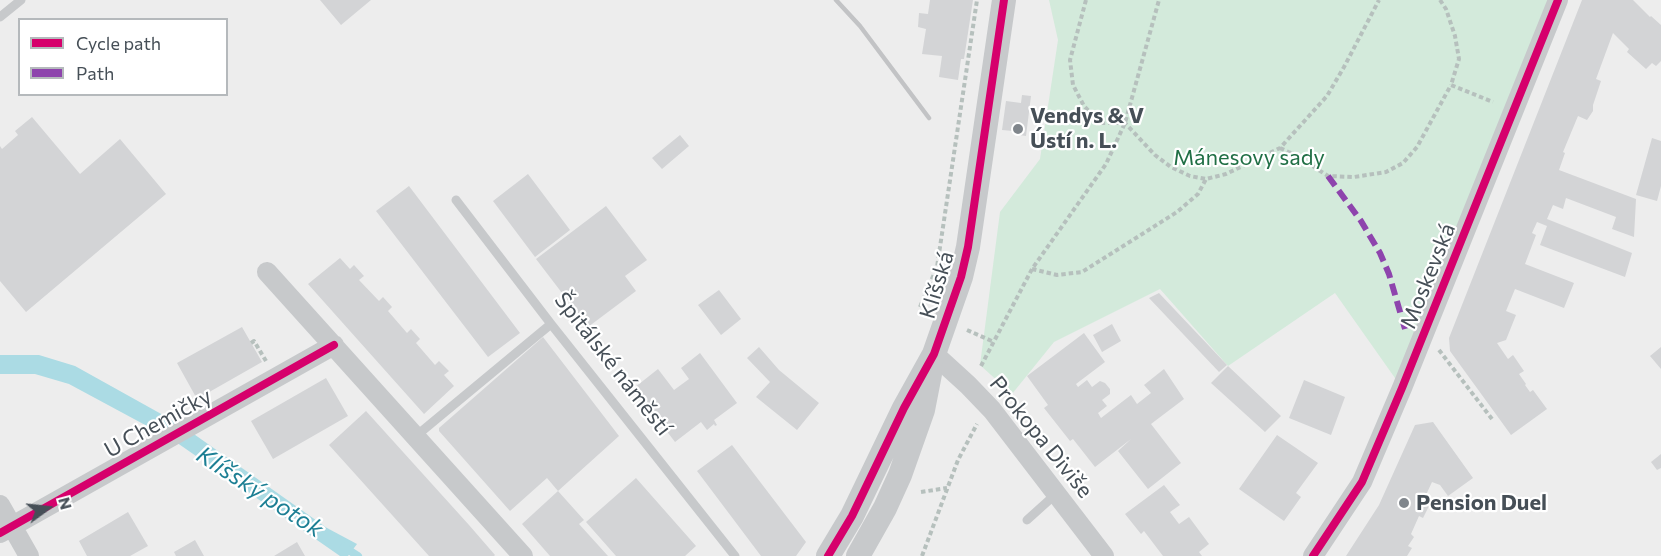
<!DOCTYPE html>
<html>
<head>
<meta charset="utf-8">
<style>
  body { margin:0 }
  #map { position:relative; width:1661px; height:556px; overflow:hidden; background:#ededed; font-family:Commissioner,sans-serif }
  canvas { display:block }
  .legend { position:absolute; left:18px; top:18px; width:210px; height:78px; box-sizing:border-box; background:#fff; border:2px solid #b5b9bc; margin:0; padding:8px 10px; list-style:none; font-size:18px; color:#464f57 }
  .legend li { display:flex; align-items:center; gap:12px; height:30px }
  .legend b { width:30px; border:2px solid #b5b9bc }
  .north { position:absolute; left:18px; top:478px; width:60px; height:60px; -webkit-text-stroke:4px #fff; paint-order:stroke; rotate:75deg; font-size:16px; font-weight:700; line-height:24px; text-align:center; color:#464f57 }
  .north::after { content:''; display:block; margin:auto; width:21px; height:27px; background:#464f57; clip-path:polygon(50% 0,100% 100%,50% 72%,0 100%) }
</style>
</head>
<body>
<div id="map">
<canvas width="1661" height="556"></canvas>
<ul class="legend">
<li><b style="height:8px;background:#d6006c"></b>Cycle path</li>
<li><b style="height:8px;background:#8e44ad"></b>Path</li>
</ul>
<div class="north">N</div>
</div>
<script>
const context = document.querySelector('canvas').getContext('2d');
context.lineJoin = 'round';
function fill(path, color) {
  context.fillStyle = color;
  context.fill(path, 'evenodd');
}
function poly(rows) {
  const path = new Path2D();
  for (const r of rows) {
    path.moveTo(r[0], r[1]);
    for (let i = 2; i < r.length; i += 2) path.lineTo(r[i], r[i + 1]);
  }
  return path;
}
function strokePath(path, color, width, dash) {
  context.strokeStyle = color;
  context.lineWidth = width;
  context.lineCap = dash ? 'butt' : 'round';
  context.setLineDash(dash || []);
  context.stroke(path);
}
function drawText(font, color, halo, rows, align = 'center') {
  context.font = font + ' Commissioner,sans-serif';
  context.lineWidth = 4.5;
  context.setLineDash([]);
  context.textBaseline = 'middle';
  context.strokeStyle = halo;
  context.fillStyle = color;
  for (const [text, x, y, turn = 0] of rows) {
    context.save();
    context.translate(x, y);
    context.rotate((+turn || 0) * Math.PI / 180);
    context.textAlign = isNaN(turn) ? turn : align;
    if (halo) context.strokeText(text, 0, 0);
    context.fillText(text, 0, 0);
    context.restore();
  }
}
const green = poly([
  [1049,0,1558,0,1402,388,1335,293,1228,366,1160,289,1054,342,1012,394,980,365,1000,212,1040,159,1058,40]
]);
const water = poly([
  [0,355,39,355,75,366,181,425,327,528,357,544,348,556,340,556,173,440,69,384,35,374,0,374]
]);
const stream = poly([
  [344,547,358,556]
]);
const building = poly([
  [320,0,371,0,341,25],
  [930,0,973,0,964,59,961,59,958,80,939,77,942,56,922,54,926,29,918,27,919,13,928,14],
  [1582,0,1633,0,1650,17,1651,16,1661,25,1661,61,1656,66,1652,63,1646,69,1627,52,1629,49,1613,33,1596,79,1601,81,1593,105,1593,111,1587,120,1578,116,1563,152,1565,153,1559,170,1636,199,1634,237,1612,229,1616,217,1566,198,1563,209,1553,205,1547,219,1632,253,1625,277,1540,245,1547,226,1537,222,1532,233,1536,235,1525,264,1574,283,1564,308,1515,289,1506,311,1516,315,1506,340,1497,343,1508,359,1513,355,1524,371,1519,374,1526,384,1525,385,1530,392,1533,390,1547,409,1511,435,1450,351,1449,338],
  [1022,95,1031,96,1026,136,1013,134,1013,131,1002,130,1006,101,1021,103],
  [32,117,80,174,120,139,166,194,26,312,0,281,0,146,2,149,18,135,15,131],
  [680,135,689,146,662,169,652,158],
  [1652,138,1661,141,1661,186,1657,201,1636,195],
  [528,174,570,230,535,257,493,201],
  [409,186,520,333,488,357,376,211],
  [606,206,647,260,625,276,636,291,588,327,536,259],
  [340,258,350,269,354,265,364,276,359,280,379,301,383,297,392,307,388,311,407,333,411,329,420,339,416,343,435,365,439,361,449,371,444,375,454,386,424,414,308,284],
  [719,290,741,319,721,335,698,305],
  [1159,293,1227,365,1219,372,1149,298],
  [1112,324,1121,341,1102,352,1093,335],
  [242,327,262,362,197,399,177,363],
  [1084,333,1105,362,1076,384,1078,387,1087,380,1092,387,1100,381,1105,383,1110,389,1110,394,1102,400,1107,406,1098,413,1101,418,1131,395,1137,404,1151,393,1144,385,1164,369,1184,399,1151,424,1181,463,1148,489,1118,451,1131,439,1095,467,1073,439,1070,441,1044,408,1048,405,1027,376],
  [543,337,619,436,558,491,584,520,579,524,608,556,550,556,522,524,558,491,547,478,510,511,439,431,439,428],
  [759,347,779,370,819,403,797,430,756,397,770,382,747,358],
  [1661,347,1661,369,1650,356],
  [700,353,737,403,714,420,717,425,715,426,714,424,707,430,701,422,675,442,634,388,658,369,674,390,689,379,681,368],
  [1228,366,1281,416,1265,432,1211,383],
  [326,378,348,416,273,459,251,421],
  [1304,380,1345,397,1331,435,1289,418],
  [366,411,469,525,495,555,494,556,429,556,329,445],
  [1433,422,1473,478,1448,496,1440,485,1432,482,1425,497,1432,500,1423,518,1419,516,1411,534,1414,537,1408,546,1412,548,1407,556,1346,556,1379,505,1415,425],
  [1277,435,1318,463,1296,493,1301,497,1284,521,1239,489],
  [732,445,806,542,796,556,761,556,697,471],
  [1661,454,1661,468,1657,470,1651,462],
  [636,478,696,546,685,556,616,556,586,522],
  [1164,485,1180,505,1170,512,1179,524,1189,517,1209,544,1199,552,1202,556,1163,556,1144,531,1141,534,1125,514],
  [128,512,148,546,130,556,87,556,79,541],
  [195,540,204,556,176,556,174,552],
  [297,542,305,556,274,556]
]);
const path = poly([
  [1086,0,1070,60,1073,85,1084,106,1100,123,1125,123,1155,155,1171,167,1190,176,1206,179,1226,174,1280,148,1327,96,1344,67,1379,0],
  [1440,0,1446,9,1455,36,1459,59,1451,85,1493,102],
  [1280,148,1297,156,1328,176,1354,177,1386,172,1403,163,1417,147,1451,85],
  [1032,269,1057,275,1082,272,1177,212,1198,194,1206,179],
  [920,307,937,267,977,0],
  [967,330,994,342],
  [251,343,254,341,266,361],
  [1439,350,1492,419],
  [981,366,1032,269,1106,164,1125,123,1159,0],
  [921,492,947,488],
  [922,556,958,460,977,424]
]);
const service = poly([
  [0,17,21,0],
  [456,200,551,324,735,556],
  [416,436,551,324],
  [1027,520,1057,493]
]);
const minor = poly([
  [267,272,523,556],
  [934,354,968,385,992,410,1104,556],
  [0,505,29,556],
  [0,533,334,345],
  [1313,556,1362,482,1402,388,1558,0]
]);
const tertiary = poly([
  [828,556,852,516,904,408,934,354,961,277,968,247,1004,0],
  [858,556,885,508,900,475,923,410,930,374]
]);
const rail = poly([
  [836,0,860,26,929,118]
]);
const quiet = poly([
  [1328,176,1361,221,1380,253,1389,274,1405,329]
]);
const cycleway = poly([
  [0,533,334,345],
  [828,556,852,516,904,408,934,354,961,277,968,247,1004,0],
  [1313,556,1362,482,1402,388,1558,0]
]);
const markers = [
  [1018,129,6,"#80868c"],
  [1404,503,6,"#80868c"]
];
const poiNames = [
  ["Vendys & V",1030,116],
  ["Ústí n. L.",1030,141],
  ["Pension Duel",1416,503]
];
const parkNames = [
  ["Mánesovy sady",1249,158]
];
const streetNames = [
  ["Moskevská",1428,276,-68],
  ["Klíšská",937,285,-73],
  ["Špitálské náměstí",613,364,52],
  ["U Chemičky",158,423,-29],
  ["Prokopa Diviše",1041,437,51]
];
const waterNames = [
  ["Klíšský potok",260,492,33]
];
fill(green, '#d3eadb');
fill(water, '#abdbe4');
strokePath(stream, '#abdbe4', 8);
fill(building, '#d3d4d6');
strokePath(path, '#b6c0bd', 4, [4.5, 3]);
strokePath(service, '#c7c9cb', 9);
strokePath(minor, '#c7c9cb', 20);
strokePath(tertiary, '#c7c9cb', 24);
strokePath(rail, '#c2c3c5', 4.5);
strokePath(quiet, '#8e44ad', 6, [12, 6]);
strokePath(cycleway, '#d6006c', 8);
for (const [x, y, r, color] of markers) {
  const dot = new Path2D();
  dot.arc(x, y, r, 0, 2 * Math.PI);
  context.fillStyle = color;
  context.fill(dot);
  strokePath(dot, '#fff', 2);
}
drawText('bold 22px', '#464f57', '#fff', poiNames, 'left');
drawText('22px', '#206f45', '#fff', parkNames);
drawText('22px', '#464f57', '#fff', streetNames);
drawText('italic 24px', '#1c7f94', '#fff', waterNames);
</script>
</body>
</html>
